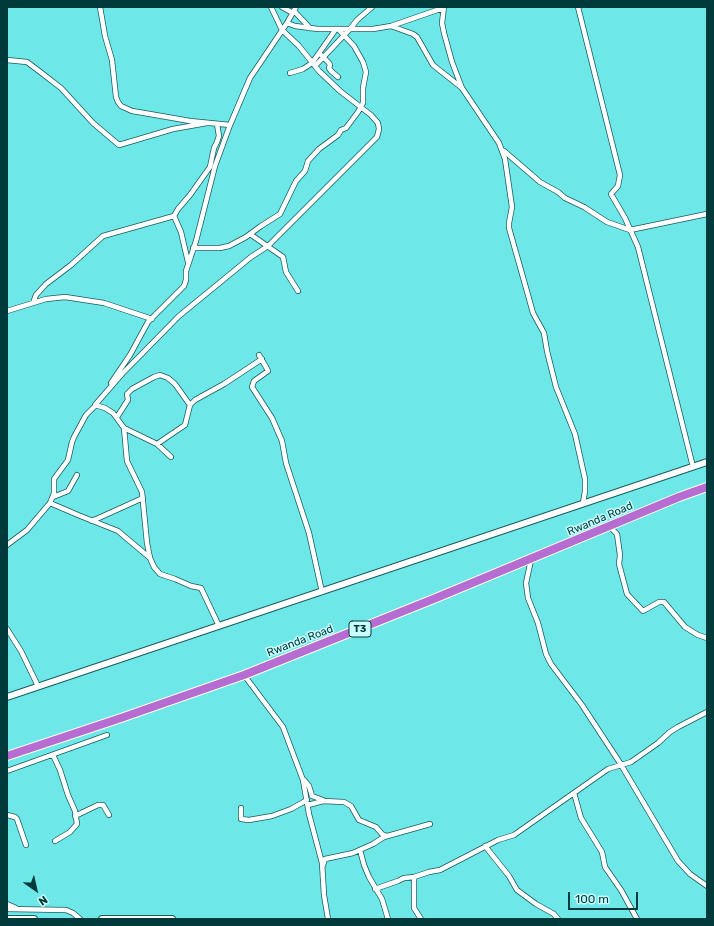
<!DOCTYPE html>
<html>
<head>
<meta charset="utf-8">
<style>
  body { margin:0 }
  #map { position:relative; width:714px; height:926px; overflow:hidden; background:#6ee7e9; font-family:Rubik,sans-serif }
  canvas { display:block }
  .frame { position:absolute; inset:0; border:8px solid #003a3b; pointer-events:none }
  .north { position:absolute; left:16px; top:870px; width:40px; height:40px; -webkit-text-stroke:3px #c8fefe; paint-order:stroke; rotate:146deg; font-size:11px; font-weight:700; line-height:16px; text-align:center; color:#003a3b }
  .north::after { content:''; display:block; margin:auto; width:14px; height:18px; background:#003a3b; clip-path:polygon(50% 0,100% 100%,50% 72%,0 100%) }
  .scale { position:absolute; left:568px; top:892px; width:70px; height:18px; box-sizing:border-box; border:2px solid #003a3b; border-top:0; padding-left:5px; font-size:12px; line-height:14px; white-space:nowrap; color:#003a3b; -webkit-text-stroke:3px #c8fefe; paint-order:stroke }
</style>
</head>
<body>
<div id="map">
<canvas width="714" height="926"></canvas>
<div class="frame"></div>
<div class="north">N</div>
<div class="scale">100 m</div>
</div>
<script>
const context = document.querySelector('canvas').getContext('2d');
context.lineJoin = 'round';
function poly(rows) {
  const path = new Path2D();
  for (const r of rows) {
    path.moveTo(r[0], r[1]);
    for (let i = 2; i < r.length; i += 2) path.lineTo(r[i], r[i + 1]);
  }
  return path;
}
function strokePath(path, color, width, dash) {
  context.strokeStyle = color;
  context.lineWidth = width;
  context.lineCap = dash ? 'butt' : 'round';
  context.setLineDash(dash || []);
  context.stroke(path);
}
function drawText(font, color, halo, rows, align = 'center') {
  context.font = font + ' Rubik,sans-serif';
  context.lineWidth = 3;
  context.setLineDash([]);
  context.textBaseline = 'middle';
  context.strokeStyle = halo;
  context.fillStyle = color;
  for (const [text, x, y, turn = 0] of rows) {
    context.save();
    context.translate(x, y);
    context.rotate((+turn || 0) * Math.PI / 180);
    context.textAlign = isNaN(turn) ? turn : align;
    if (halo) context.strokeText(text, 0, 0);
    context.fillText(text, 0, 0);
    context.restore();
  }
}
const street = poly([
  [100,7,105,36,112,60,116,97,118,102,121,106,132,111,144,113,190,121,230,125],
  [282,7,293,13],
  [444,7,442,23,444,33,452,62,462,88,499,143,505,159,512,207,509,223,509,228,528,295,533,313,544,333,547,351,556,387,575,434,585,479,585,491,583,503],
  [578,7,620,175,618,186,611,194,625,218,638,247,693,467],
  [294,11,310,28],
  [287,23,295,26,318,29,373,29,391,26,413,34,417,37,433,65,462,88],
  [391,26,443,8],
  [321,55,329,63,330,65,329,68,331,71,338,77],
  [7,60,27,62,39,71,61,88,93,123,119,145,173,129,207,123],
  [315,66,350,29,357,20,372,7],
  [290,73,303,69,312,63,336,29],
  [504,151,540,182,558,192,565,198,584,207,607,222,630,230,707,214],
  [250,234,283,257,286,272,298,291],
  [193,248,220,248,229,246,246,237,261,226,280,214,296,181,305,171,308,161,319,149,338,135,341,130,346,128,358,112,363,103,363,88,366,72,363,62,354,46,338,29],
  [188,262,181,232,174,216,178,209,190,195,210,167,214,148,217,142,219,136,217,124],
  [33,303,36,295,46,284,71,265,103,236,174,216],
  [7,311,46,299,65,297,104,303,152,319],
  [259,355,266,367,268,371,254,381,252,387,272,418,282,441,286,463,309,533,322,592],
  [111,383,130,355,148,322,184,286,186,280,186,271,196,241,215,166,230,125,250,78,287,23,296,7],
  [117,417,128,400,127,394,132,389,154,377,160,375,168,378,175,384,190,405],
  [124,428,157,444,171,457],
  [157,444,185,425,190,405,195,400,224,384,262,359],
  [53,497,68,491,77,475],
  [50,503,78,515,118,531,150,558],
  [92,521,143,498],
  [610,527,617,534,620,555,619,564,627,594,643,611,659,602,664,602,685,627,698,635,707,638],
  [7,545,27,530,50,503,54,493,54,479,68,460,72,442,74,437,86,415,97,404],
  [531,560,526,583,528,598,538,623,546,654,551,664,582,705,620,763,678,861,690,874,707,886],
  [219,626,201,588,191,586,175,579,160,574,154,567,150,558,147,543,142,492,127,461,124,428,113,413,105,408,95,405,122,374,179,316,251,257,268,246,377,137,379,129,378,123,371,115,340,91,319,71,299,46,282,30,271,7],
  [7,629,21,651,38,686],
  [244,675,283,727,303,780,309,814,322,863,324,895,328,919],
  [53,755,60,770,68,795,75,811,77,824,70,832,55,841],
  [7,771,107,735],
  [304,780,309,786,312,796,323,800],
  [574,793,581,818,602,852,605,867,621,890,637,919],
  [308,805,323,801,344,802,351,806,359,820,376,827,382,834,387,836],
  [241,808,241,819,249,820,272,816,291,809,307,800],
  [7,815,15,817,17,819,26,845],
  [75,816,98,805,103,805,109,815],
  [485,846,509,876,517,890,536,904,554,914,558,919],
  [360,850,364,865,369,877,382,899,388,919],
  [323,865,325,859,353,853,373,844,384,837,430,824],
  [414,877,414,908,421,919],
  [375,889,398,881,404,878,414,877,429,872,440,870,498,840,514,835,608,769,631,762,658,743,670,732,678,727,707,712],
  [7,904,16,908],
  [7,909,66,910,73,913,80,919]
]);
const secondary = poly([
  [7,697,707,462],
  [7,919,34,919],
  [102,919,172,919]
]);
const highway = poly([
  [7,756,121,718,244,675,436,598,679,497,707,487]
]);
const shields = [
  [360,629,22]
];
const shieldNames = [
  ["T3",360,629]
];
const streetNames = [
  ["Rwanda Road",600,519,-23],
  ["Rwanda Road",300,641,-21]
];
strokePath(street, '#185c5d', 6);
strokePath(secondary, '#185c5d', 8);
strokePath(highway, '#fff', 10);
strokePath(street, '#fff', 4.5);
strokePath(secondary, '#fff', 6);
strokePath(highway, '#b66cd0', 8);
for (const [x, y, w] of shields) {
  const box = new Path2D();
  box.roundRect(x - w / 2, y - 8, w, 16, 3);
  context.fillStyle = '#c8fefe';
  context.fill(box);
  strokePath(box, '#003a3b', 1);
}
drawText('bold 10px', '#003a3b', null, shieldNames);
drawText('11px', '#003a3b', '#c8fefe', streetNames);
</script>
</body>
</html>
